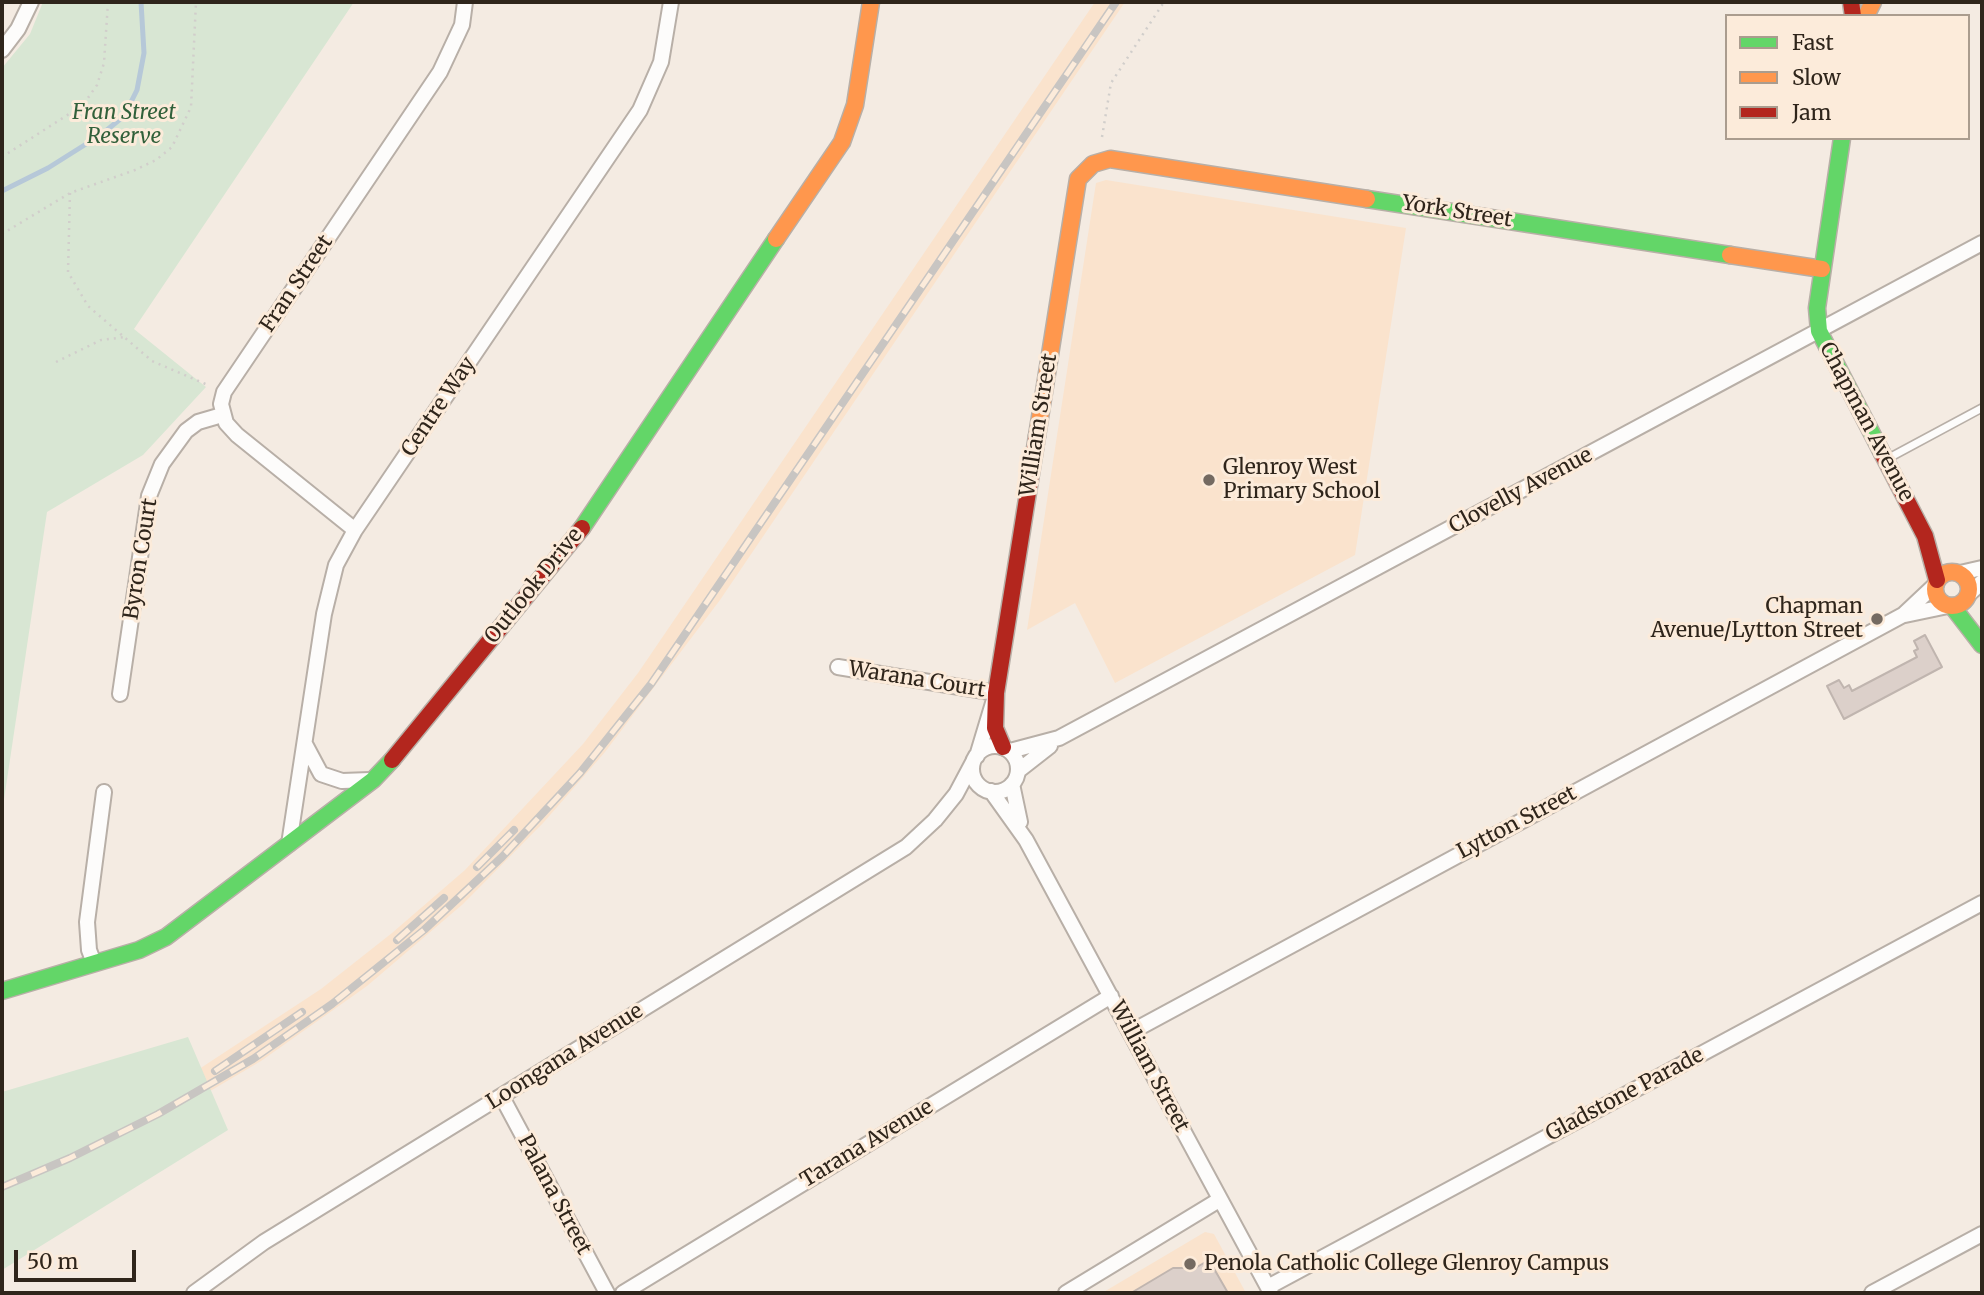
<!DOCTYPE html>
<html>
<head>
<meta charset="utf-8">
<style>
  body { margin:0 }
  #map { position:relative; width:1984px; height:1295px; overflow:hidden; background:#f4ebe2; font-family:Merriweather,serif }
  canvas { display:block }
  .frame { position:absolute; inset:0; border:4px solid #2f251b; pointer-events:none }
  .legend { position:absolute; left:1725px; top:14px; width:245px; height:126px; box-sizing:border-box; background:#fcebda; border:2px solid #aa9c8e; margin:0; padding:9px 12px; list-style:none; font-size:21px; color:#2f251b }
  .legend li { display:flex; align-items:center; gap:14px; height:35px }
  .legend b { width:35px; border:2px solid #aa9c8e }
  .scale { position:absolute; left:14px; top:1250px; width:122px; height:32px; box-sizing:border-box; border:4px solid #2f251b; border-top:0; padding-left:9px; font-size:21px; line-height:24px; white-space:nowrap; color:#2f251b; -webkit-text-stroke:5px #fcebda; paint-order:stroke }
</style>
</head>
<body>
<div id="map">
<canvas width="1984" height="1295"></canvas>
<div class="frame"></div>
<ul class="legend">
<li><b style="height:9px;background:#63d668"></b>Fast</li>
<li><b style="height:9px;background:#ff974d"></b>Slow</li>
<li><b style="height:9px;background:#b3261e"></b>Jam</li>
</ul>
<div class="scale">50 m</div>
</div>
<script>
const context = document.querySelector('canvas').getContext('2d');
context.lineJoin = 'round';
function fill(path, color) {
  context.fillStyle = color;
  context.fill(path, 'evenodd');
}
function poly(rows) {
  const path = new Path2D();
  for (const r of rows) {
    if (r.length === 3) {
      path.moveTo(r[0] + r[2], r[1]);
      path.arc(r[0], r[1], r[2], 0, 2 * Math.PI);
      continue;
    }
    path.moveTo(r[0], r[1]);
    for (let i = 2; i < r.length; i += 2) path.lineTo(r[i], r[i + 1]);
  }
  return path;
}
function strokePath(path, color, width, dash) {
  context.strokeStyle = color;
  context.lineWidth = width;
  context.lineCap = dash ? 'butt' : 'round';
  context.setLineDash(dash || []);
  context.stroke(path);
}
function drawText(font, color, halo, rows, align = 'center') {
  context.font = font + ' Merriweather,serif';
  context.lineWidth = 6;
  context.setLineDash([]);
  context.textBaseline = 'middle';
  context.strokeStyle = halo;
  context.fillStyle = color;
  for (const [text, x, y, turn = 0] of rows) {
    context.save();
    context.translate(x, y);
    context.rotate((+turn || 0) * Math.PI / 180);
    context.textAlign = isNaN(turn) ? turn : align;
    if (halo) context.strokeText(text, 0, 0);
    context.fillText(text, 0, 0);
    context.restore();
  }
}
const built = poly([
  [1095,2,1125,2,720,600,605,752,544,822,463,904,367,986,261,1061,156,1123,187,1077,321,989,392,933,465,870,583,744,638,673],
  [1106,180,1406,228,1355,555,1115,683,1075,603,1027,630,1096,183],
  [1205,1232,1214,1234,1246,1293,1102,1293]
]);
const green = poly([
  [43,2,354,2,134,329,206,387,143,455,47,512,2,813,2,68,30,34],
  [188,1037,228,1130,2,1270,2,1092]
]);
const stream = poly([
  [2,191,48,168,102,134,124,116,137,90,144,53,141,2]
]);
const building = poly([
  [1925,635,1942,667,1844,719,1827,686,1839,680,1844,688,1849,685,1852,691,1917,657,1914,651,1918,649,1914,641,1925,635],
  [1209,1260,1228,1293,1131,1293,1173,1268,1184,1268,1194,1263,1197,1267,1209,1260]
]);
const path = poly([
  [1102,137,1111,83,1164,2],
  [2,157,83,105,97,85,104,63,108,2],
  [70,193,68,272,88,306,152,361,210,386],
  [2,234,70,193,135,170,156,160,172,147,191,107,196,2],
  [56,362,101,340,125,337]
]);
const lane = poly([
  [1887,459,1982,408]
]);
const street = poly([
  [2,50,18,29,31,2],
  [355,530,237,435,226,423,221,404,224,392,440,72,462,25,465,2],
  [1960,573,1982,568],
  [1969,594,1982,582],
  [1905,615,1948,606],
  [838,667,996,693,977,756],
  [120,694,149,496,162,464,186,431,198,422,222,415],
  [305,744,321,774,342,781,370,780],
  [995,769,23],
  [1010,751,1059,738,1982,243],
  [1018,771,1050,746],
  [1012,784,1020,822],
  [991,791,1026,840,1271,1293],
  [289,844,324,614,336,565,355,530,640,110,661,62,671,2],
  [94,963,89,950,87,922,104,792],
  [1131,1032,1903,615,1936,584],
  [502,1097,607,1293],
  [1268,1287,1982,903],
  [194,1293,264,1242,906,847,935,820,956,794,973,762],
  [623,1293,1111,996],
  [1066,1293,1219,1200],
  [1872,1293,1982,1234]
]);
const fast = poly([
  [1842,138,1817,308,1819,331,1882,453],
  [1367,199,1730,255],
  [582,528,776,239],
  [1952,606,1982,645],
  [2,991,139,950,166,937,373,780,392,760]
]);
const slow = poly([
  [1866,16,1873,2],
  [776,239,842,142,855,105,871,2],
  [1730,255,1822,269],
  [1037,436,1078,179,1093,164,1110,159,1367,199],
  [1952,589,17]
]);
const jam = poly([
  [1851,2,1853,16],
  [1882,453,1925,536,1937,580],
  [1003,747,995,728,996,693,1037,436],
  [392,760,582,528]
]);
const rail = poly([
  [477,867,514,830],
  [397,940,444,898],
  [215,1071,302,1012],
  [2,1187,70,1158,158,1114,253,1059,332,1004,424,930,502,857,580,773,651,684,1116,2]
]);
const markers = [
  [1209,480,7,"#746a61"],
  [1877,619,7,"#746a61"],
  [1190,1264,7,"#746a61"]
];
const parkNames = [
  ["Fran Street",124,113],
  ["Reserve",124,137]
];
const streetNames = [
  ["York Street",1457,212,9],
  ["Fran Street",297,284,-56],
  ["Centre Way",439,407,-56],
  ["Chapman Avenue",1866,422,62],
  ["William Street",1039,425,-81],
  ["Clovelly Avenue",1521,491,-28],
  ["Byron Court",141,559,-81],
  ["Outlook Drive",534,586,-51],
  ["Warana Court",917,680,9],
  ["Lytton Street",1517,823,-28],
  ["Loongana Avenue",565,1057,-32],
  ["William Street",1149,1067,62],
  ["Gladstone Parade",1625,1095,-28],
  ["Tarana Avenue",867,1144,-31],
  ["Palana Street",554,1195,62]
];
const poiNames = [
  ["Glenroy West",1223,468],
  ["Primary School",1223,492],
  ["Chapman",1863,607,"right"],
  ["Avenue/Lytton Street",1863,631,"right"],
  ["Penola Catholic College Glenroy Campus",1204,1264]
];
fill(built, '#fae3cd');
fill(green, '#d8e6d3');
strokePath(stream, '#b6c8d8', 5);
fill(building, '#dcd0ca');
strokePath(building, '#c0b5af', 2);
strokePath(lane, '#b8afa7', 10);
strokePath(street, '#b8afa7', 18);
strokePath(fast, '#b8afa7', 19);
strokePath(slow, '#b8afa7', 19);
strokePath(jam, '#b8afa7', 19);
strokePath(path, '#d1cecb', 2.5, [2, 5]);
strokePath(lane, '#fdfcfb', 7);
strokePath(street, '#fdfcfb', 14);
strokePath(fast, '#63d668', 16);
strokePath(slow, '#ff974d', 16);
strokePath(jam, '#b3261e', 16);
strokePath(rail, '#c8c5c2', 8);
strokePath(rail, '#fcebda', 5, [16]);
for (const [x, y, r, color] of markers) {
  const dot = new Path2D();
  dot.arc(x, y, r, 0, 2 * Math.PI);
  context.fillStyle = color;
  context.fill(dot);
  strokePath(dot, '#fcebda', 2.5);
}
drawText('italic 21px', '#31603a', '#fcebda', parkNames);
drawText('21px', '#2f251b', '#fcebda', streetNames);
drawText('21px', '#2f251b', '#fcebda', poiNames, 'left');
</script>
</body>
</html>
